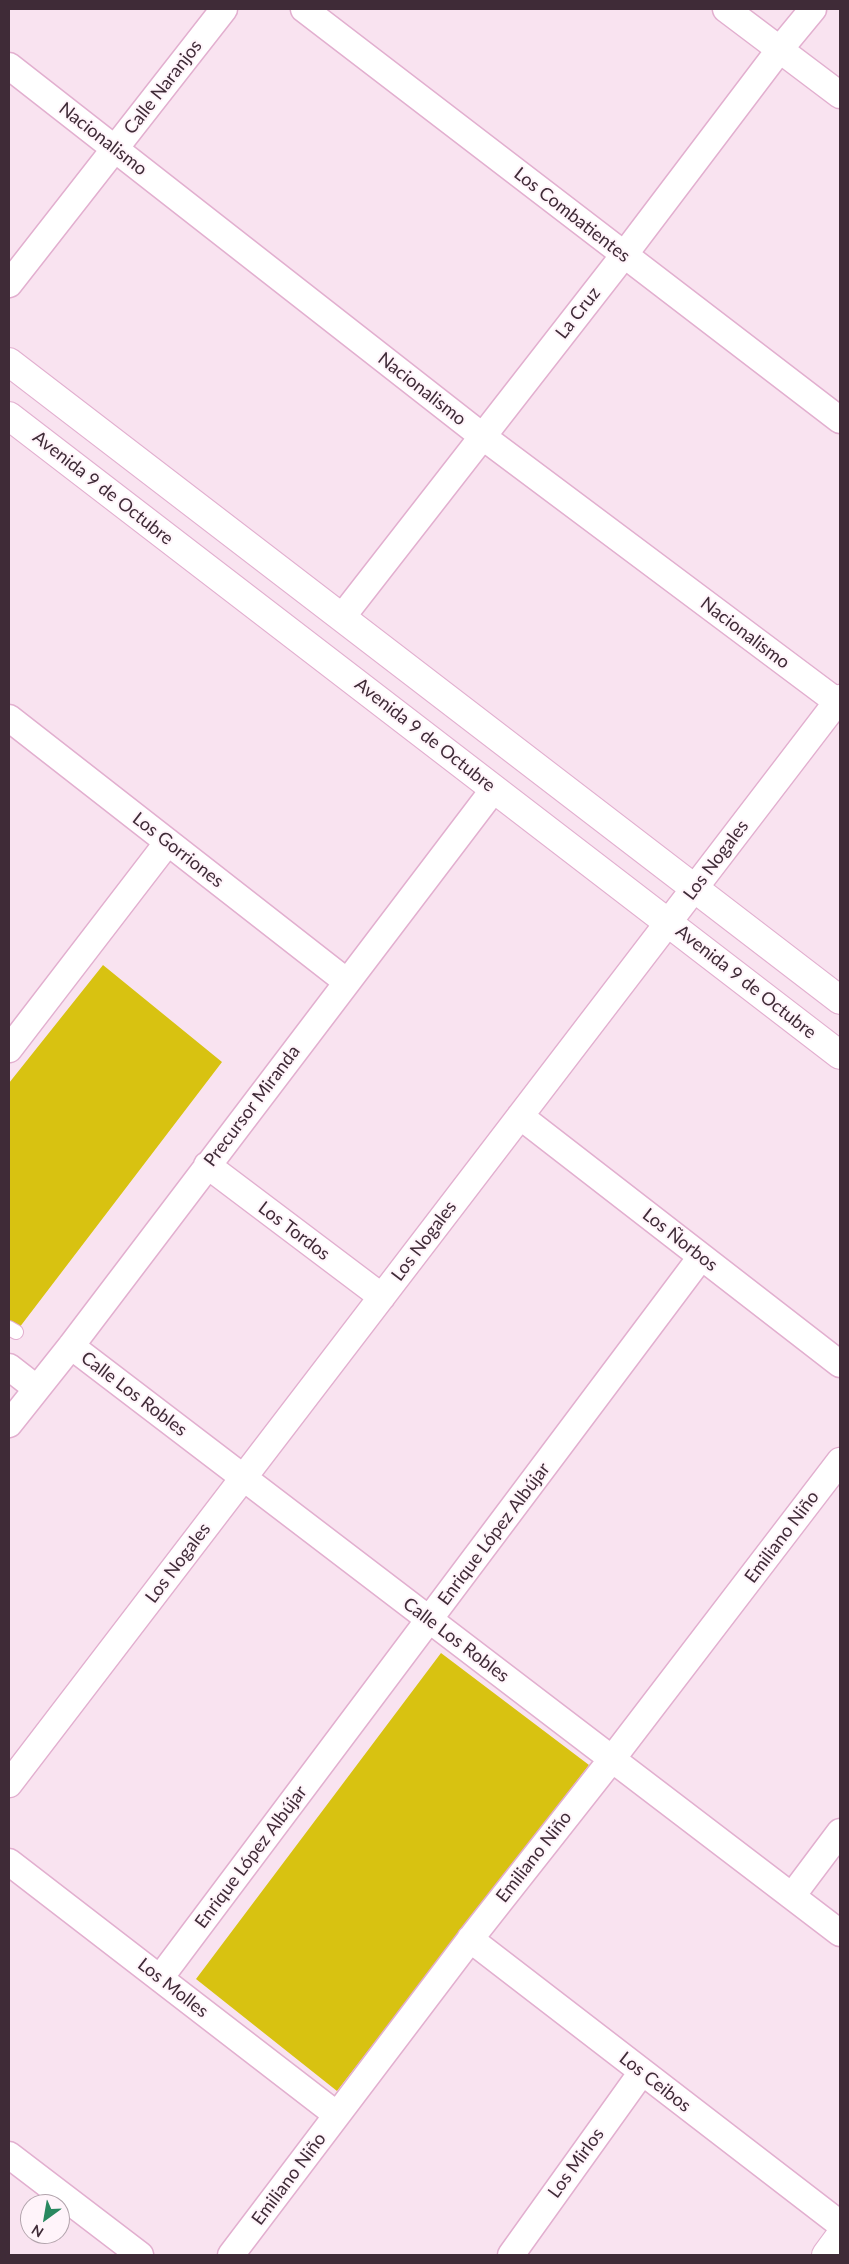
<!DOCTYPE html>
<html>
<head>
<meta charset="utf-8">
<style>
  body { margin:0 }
  #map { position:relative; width:849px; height:2264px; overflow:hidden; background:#f9e3f0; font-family:Lato,sans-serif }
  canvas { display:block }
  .frame { position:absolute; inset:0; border:10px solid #3f2b37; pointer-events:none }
  .north { position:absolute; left:20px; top:2194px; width:50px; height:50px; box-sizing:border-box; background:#fff4fa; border:1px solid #b2a4ac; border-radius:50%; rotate:212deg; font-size:14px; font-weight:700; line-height:20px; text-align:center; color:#3f2b37 }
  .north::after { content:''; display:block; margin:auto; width:18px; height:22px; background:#2a8860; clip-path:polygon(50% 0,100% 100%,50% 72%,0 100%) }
</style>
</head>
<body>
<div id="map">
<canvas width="849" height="2264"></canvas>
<div class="frame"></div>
<div class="north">N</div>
</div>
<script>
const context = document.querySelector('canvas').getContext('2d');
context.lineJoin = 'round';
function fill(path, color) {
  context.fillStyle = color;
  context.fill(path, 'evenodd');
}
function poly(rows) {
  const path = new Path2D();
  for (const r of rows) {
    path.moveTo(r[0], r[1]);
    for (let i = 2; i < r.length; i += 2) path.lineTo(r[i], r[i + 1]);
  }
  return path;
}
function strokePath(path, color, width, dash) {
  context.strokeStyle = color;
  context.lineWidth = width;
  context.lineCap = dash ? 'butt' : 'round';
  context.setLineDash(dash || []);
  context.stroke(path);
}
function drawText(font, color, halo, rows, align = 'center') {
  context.font = font + ' Lato,sans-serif';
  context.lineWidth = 4;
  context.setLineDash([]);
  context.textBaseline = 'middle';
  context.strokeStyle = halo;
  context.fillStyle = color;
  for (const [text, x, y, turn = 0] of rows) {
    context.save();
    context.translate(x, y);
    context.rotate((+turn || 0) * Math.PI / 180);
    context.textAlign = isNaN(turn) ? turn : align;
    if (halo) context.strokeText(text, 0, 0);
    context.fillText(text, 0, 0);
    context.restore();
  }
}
const green = poly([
  [103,965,222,1062,16,1332,9,1326,9,1083],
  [441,1653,589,1765,337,2091,196,1979]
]);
const service = poly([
  [9,1328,16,1332]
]);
const minor = poly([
  [304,9,840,420],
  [726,9,840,95],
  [9,66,482,436,840,704],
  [9,284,224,9],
  [342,617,624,255,780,49,813,9],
  [9,718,347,982],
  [9,1049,168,842],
  [520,1116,840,1364],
  [207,1165,382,1297],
  [71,1346,840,1933],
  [9,1367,36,1388],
  [9,1424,71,1346,494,789],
  [9,1784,840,698],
  [9,1862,337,2115],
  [792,1896,840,1832],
  [470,1939,840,2224],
  [160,1978,701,1257],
  [9,2155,140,2255],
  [231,2255,475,1933,612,1759,840,1461],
  [511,2255,642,2072]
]);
const tertiary = poly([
  [9,362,840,1000],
  [9,416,840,1055],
  [826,2255,840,2236]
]);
const streetNames = [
  ["Calle Naranjos",163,87,-52],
  ["Nacionalismo",103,139,38],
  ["Los Combatientes",572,215,38],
  ["La Cruz",578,313,-52],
  ["Nacionalismo",422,389,38],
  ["Avenida 9 de Octubre",103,488,38],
  ["Nacionalismo",745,633,37],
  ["Avenida 9 de Octubre",425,735,38],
  ["Los Gorriones",178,850,38],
  ["Los Nogales",716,860,-53],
  ["Avenida 9 de Octubre",746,982,38],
  ["Precursor Miranda",252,1106,-53],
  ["Los Tordos",294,1231,37],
  ["Los Ñorbos",680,1240,38],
  ["Los Nogales",424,1241,-53],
  ["Calle Los Robles",134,1394,37],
  ["Enrique López Albújar",494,1534,-53],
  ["Emiliano Niño",782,1537,-53],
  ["Los Nogales",178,1563,-53],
  ["Calle Los Robles",456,1640,37],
  ["Enrique López Albújar",251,1857,-53],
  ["Emiliano Niño",534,1857,-52],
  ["Los Molles",173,1988,38],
  ["Los Ceibos",655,2082,38],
  ["Los Mirlos",576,2163,-54],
  ["Emiliano Niño",289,2179,-53]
];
fill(green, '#d8c211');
strokePath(service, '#e2afcf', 16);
strokePath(minor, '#e2afcf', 29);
strokePath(tertiary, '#e2afcf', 30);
strokePath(service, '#fff', 14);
strokePath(minor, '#fff', 26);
strokePath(tertiary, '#fff', 28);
drawText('18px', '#3f2b37', '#fff4fa', streetNames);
</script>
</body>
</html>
